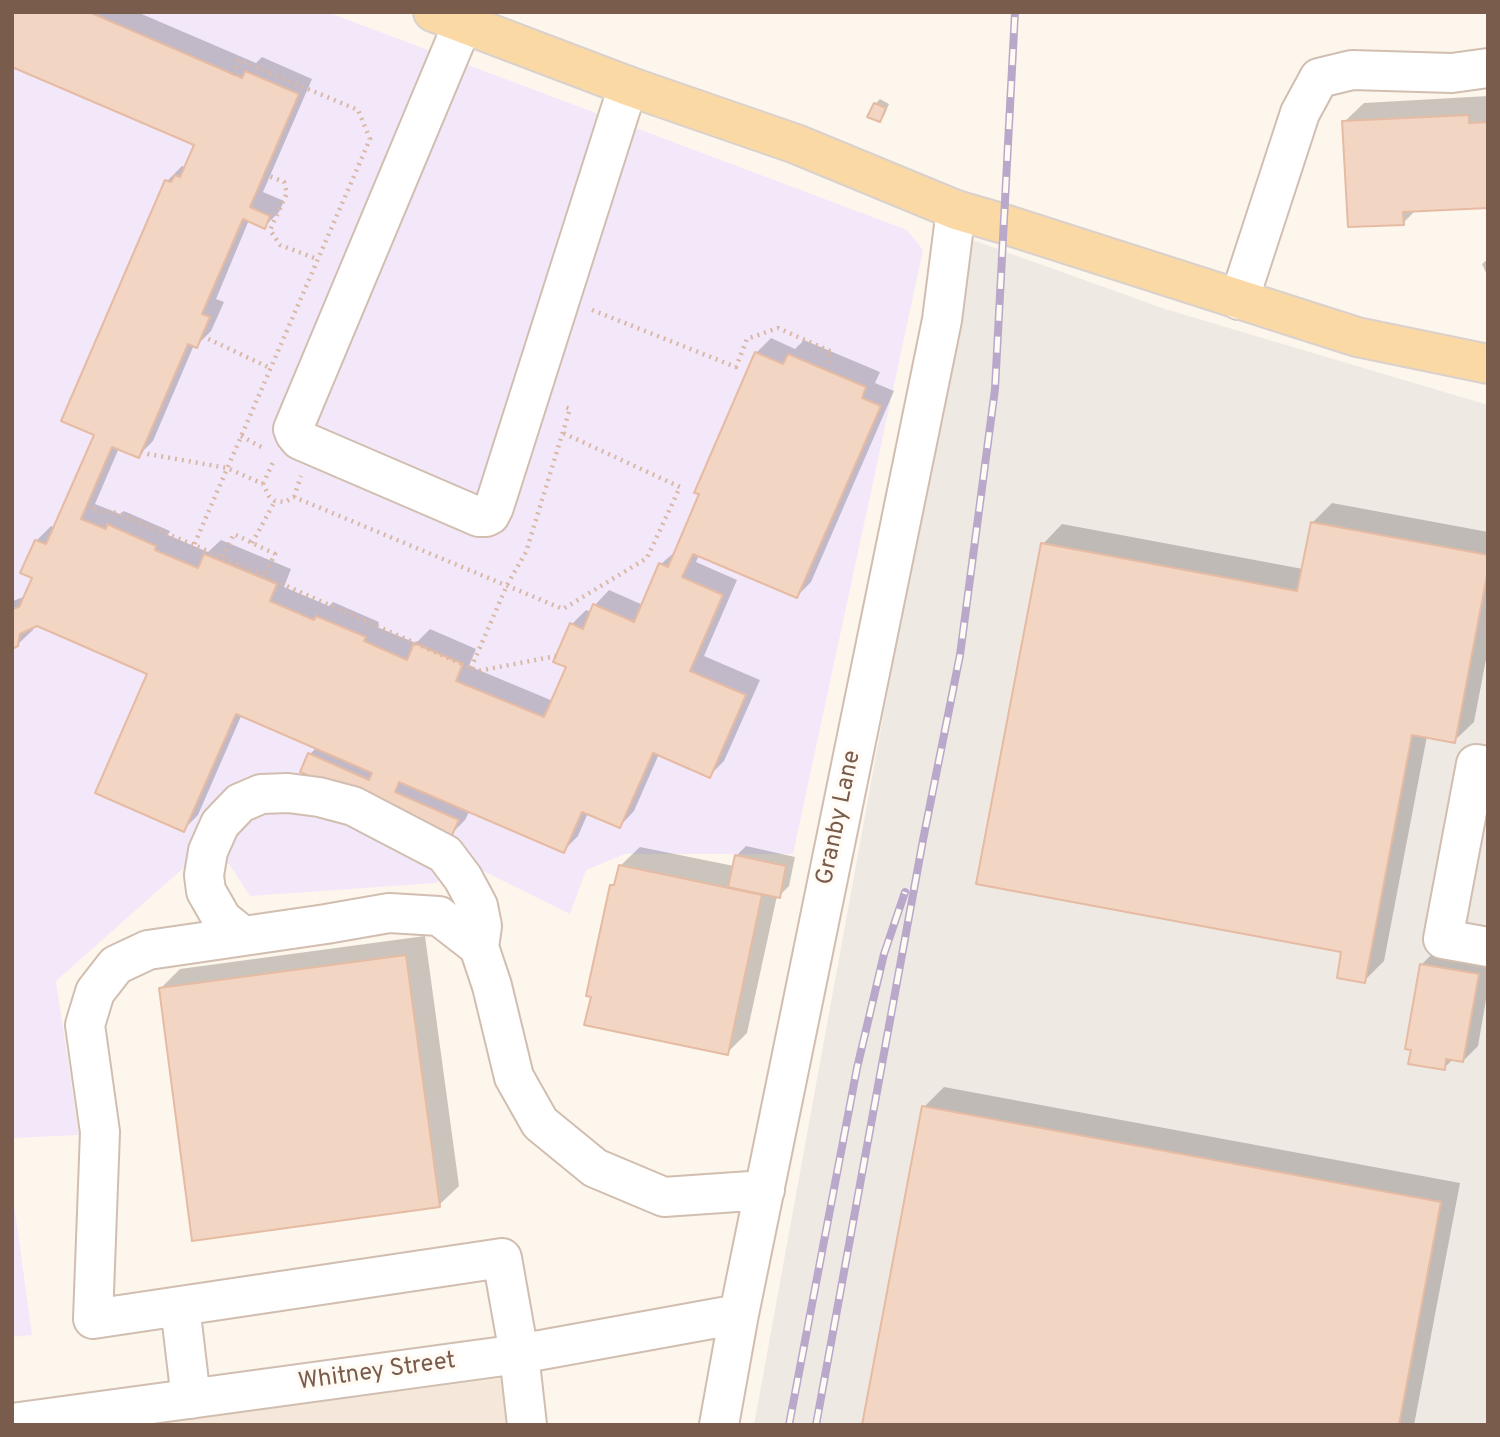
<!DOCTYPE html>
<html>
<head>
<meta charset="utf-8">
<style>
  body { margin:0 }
  #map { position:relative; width:1500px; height:1437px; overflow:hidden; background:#fdf6ec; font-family:Overpass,sans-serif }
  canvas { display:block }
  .frame { position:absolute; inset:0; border:14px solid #7a5c4d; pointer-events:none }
</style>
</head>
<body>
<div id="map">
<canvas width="1500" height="1437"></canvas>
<div class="frame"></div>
</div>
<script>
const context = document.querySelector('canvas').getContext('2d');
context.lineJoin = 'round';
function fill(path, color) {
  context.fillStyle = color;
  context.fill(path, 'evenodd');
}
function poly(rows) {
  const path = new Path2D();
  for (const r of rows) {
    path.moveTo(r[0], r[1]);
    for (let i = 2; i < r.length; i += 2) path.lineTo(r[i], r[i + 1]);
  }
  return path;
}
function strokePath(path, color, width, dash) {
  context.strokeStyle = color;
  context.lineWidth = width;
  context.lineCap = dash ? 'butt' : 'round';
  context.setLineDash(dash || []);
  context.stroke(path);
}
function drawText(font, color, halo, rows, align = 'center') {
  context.font = font + ' Overpass,sans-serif';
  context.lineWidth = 7;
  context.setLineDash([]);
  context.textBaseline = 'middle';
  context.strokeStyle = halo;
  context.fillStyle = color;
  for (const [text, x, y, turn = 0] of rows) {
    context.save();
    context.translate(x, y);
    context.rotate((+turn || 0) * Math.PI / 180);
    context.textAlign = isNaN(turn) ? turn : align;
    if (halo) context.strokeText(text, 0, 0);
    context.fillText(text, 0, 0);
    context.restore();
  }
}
const residential = poly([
  [502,1378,506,1425,143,1425]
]);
const industrial = poly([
  [970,239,1165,309,1488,405,1488,1425,754,1425]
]);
const education = poly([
  [12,12,327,12,907,230,923,250,793,854,625,854,586,870,570,914,469,864,436,883,250,896,229,864,189,863,56,981,79,1135,12,1138],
  [12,1189,32,1335,12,1337]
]);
const shadow = poly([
  [12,12,137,12,256,63,262,57,312,79,263,192,284,201,279,212,264,227,249,220,216,299,224,302,216,320,211,331,196,346,194,345,153,441,138,456,119,448,95,504,120,514,124,511,170,531,168,535,208,552,221,540,291,569,284,587,329,606,333,602,379,622,377,627,416,643,430,629,476,649,469,666,553,701,568,666,572,624,586,610,592,612,595,605,609,590,643,605,661,564,677,550,756,353,771,338,795,349,804,340,880,372,875,383,894,391,811,582,797,596,699,555,696,562,737,580,704,656,760,680,724,761,709,776,659,754,634,811,620,826,588,813,578,836,563,851,470,810,465,820,450,835,302,771,310,754,317,747,242,714,198,815,183,830,150,673,37,624,33,626,33,630,17,645,12,647,12,599,13,601,26,596,34,578,36,541,51,526,55,528,96,434,167,181,182,166,185,167,196,145],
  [1488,96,1488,206,1416,210,1403,223,1344,122,1364,103],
  [880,99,889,104,884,116,880,120,875,104],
  [1488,259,1488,277,1482,264],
  [1332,503,1488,532,1488,649,1474,722,1454,741,1427,736,1384,961,1364,981,1043,544,1062,524,1303,569,1312,523],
  [746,846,795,857,789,886,779,896,777,896,747,1033,727,1053,612,886,617,880,620,866,640,847,734,866,736,856],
  [425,936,459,1186,439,1205,160,989,180,969],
  [1436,950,1488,959,1488,988,1478,1046,1463,1061,1453,1059,1444,1068,1421,965],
  [944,1087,1460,1183,1414,1425,863,1425,924,1107]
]);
const building = poly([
  [12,12,89,12,242,78,245,71,299,94,250,207,270,216,265,229,243,219,202,314,210,317,202,336,197,348,188,344,139,458,112,447,81,519,106,529,107,524,156,546,155,550,198,568,204,554,277,584,270,601,314,620,316,616,366,637,364,641,407,660,414,643,463,664,456,681,544,717,566,667,553,662,570,623,583,629,593,604,634,622,659,563,668,567,699,494,694,493,755,352,783,364,788,354,866,387,862,398,881,406,797,598,693,554,682,577,723,595,690,671,746,695,710,778,653,753,620,828,582,812,564,853,399,782,395,792,459,820,451,837,300,772,308,753,369,780,372,773,236,714,184,832,95,793,147,674,37,626,20,634,18,646,12,649,12,609,19,607,32,578,20,573,35,540,46,544,94,435,61,421,165,180,171,182,175,175,180,177,194,145,12,67,12,12],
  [874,103,886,108,880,122,867,117,874,103],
  [1469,115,1469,123,1488,122,1488,208,1403,212,1404,225,1348,227,1342,121,1469,115],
  [1311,522,1488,555,1488,570,1455,743,1412,735,1365,983,1337,978,1341,952,976,884,1041,543,1297,591,1311,522],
  [735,855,786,866,780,898,728,887,735,855],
  [619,865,762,895,728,1055,584,1025,591,997,586,996,610,885,614,885,619,865],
  [406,955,440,1207,192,1241,159,988,406,955],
  [1420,964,1479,974,1463,1062,1446,1059,1445,1070,1408,1064,1411,1050,1405,1049,1420,964],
  [922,1106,1441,1202,1399,1425,862,1425,922,1106]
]);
const path = poly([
  [233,75,239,60,358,110,370,139,194,545,478,671,556,656],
  [264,174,284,182,287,193,270,230,280,245,317,259],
  [592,310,736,367,747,339,778,328,832,352,824,369],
  [202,336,270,368],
  [241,436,263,448],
  [141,451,148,454,227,468,263,484,269,496,275,501,285,502,294,497,563,609,647,558,680,487,563,433],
  [263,484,274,460],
  [294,497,301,476],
  [87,505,100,511,117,513,194,545],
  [252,543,275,501],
  [222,557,234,534,275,554,264,576],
  [471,668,507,585,526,552,570,409,563,406]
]);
const minor = poly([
  [463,23,293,429,295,434,300,440,479,517,486,517,490,515,494,507,628,86],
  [1239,300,1300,113,1319,78,1352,70,1452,73,1488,68],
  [1488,766,1476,764,1443,939,1488,947],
  [243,936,222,919,206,891,204,875,208,851,220,824,240,803,261,794,288,793,319,797,353,806,445,854,463,878,478,906,482,926,479,947],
  [180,1306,191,1399],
  [12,1423,519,1354,739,1314],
  [527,1425,519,1354,502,1258,93,1319,100,1132,85,1025,95,992,116,965,148,950,326,924,389,913,439,916,479,947,492,986,514,1077,540,1123,595,1168,664,1197,765,1190],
  [719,1425,739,1314,942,320,956,210]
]);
const major = poly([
  [433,12,628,86,796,144,956,210,1004,224,1357,337,1488,364]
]);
const rail = poly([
  [789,1425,857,1068,884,954,905,892],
  [816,1425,923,840,960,655,995,389,1015,12]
]);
const streetNames = [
  ["Granby Lane",840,818,-78],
  ["Whitney Street",377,1373,-8]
];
fill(residential, '#f5e8da');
fill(industrial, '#efe9e4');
fill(education, '#f3e8fa');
fill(shadow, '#0003');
fill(building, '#f3d5c3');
strokePath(building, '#e6bba3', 2);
strokePath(minor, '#d1beb0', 42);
strokePath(major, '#dad1cd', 42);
strokePath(path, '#d9b8a5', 4.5, [2, 5]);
strokePath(minor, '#fff', 38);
strokePath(major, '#fbd9a5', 38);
strokePath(rail, '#b9a8c9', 8);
strokePath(rail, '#fffaf3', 5, [16]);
drawText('24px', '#7a5c4d', '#fffaf3', streetNames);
</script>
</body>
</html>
